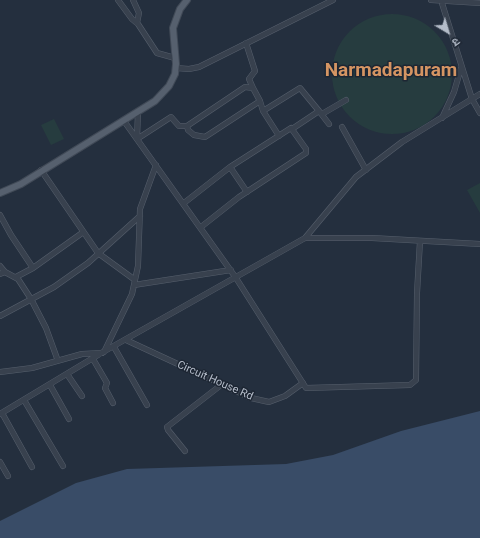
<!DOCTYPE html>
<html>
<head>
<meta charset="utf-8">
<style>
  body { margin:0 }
  #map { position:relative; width:480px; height:538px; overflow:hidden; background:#242f3e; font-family:Roboto,"Noto Sans Devanagari",sans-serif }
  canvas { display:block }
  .north { position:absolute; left:428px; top:12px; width:40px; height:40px; -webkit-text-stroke:3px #1d2633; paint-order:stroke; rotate:142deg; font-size:11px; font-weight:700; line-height:16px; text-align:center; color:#b4bcc9 }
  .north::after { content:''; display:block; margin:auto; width:14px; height:18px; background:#b4bcc9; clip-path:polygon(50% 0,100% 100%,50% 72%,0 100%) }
</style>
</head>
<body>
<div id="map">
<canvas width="480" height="538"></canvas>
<div class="north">उ</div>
</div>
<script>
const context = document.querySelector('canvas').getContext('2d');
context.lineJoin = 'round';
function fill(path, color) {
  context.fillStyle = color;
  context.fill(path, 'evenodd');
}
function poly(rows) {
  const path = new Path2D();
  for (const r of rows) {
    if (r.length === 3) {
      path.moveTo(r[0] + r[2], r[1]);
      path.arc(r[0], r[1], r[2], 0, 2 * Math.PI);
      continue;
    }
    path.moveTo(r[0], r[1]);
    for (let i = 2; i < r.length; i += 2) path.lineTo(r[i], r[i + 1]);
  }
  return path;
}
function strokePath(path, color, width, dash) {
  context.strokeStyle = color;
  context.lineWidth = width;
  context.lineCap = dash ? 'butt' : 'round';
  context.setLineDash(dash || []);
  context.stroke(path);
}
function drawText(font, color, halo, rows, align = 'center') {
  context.font = font + ' Roboto,sans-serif';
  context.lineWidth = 3;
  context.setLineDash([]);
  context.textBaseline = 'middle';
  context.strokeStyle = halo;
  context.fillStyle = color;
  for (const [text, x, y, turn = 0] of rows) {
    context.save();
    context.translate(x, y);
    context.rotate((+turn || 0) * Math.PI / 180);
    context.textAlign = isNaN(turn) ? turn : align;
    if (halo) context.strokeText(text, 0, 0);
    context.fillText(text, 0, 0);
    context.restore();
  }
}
const green = poly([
  [392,74,60],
  [54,119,64,139,51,145,41,125],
  [480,183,480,213,467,190]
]);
const water = poly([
  [480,411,480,538,0,538,0,521,76,483,127,469,286,464,333,455,401,431]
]);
const minor = poly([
  [118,0,132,19,138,24,157,53,175,58],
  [133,0,139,13,137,23],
  [431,0,480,3],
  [441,0,472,99,480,113],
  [246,43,255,71,249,79,253,88],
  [176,68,189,69,199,67,333,0],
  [260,101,263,111,279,136],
  [263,111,300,88,319,111],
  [138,112,137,139,171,117,179,126,187,126,245,87,253,88,260,101,205,137,194,135,188,130,187,126],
  [322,114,346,100],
  [442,118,454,92,461,68],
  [124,121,236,278,306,388,410,385,416,380,417,293,420,241],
  [342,127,366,170],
  [292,129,319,111,329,124],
  [41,170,98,253,135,280],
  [184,203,230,167],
  [0,215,11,235,33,268],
  [201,227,239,197,306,153,306,149,291,128,230,167,247,192],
  [305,238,356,177,402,142,480,94],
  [0,266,5,272,18,279,31,299,46,328,58,361],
  [0,274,5,272],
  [16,277,33,268,82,233],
  [134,285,231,270],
  [0,316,54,287,88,263,140,216],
  [126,340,251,398,269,402,285,396,303,383],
  [114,347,147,405],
  [104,352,132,294,138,266,140,209,156,165],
  [93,359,107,383,105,388,113,403],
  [0,372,32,368,82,354,102,353],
  [67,374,82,396],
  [50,385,69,419],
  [24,400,63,466],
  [2,413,32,467],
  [0,414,103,352,305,238,372,238,480,244],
  [185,451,168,430,167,427,221,385],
  [0,462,8,476]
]);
const major = poly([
  [0,193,21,184,155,101,169,86,175,74,176,64,173,28,180,9,187,0]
]);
const streetNames = [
  ["Circuit House Rd",215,381,24]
];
const townNames = [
  ["Narmadapuram",391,71]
];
fill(green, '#263c3f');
fill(water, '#394c67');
strokePath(minor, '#565f6c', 6);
strokePath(major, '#414a57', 8);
strokePath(minor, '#38414e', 5);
strokePath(major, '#56606e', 6);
drawText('11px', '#b4bcc9', '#1d2633', streetNames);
drawText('bold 19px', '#d59563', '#1d2633', townNames);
</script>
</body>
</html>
